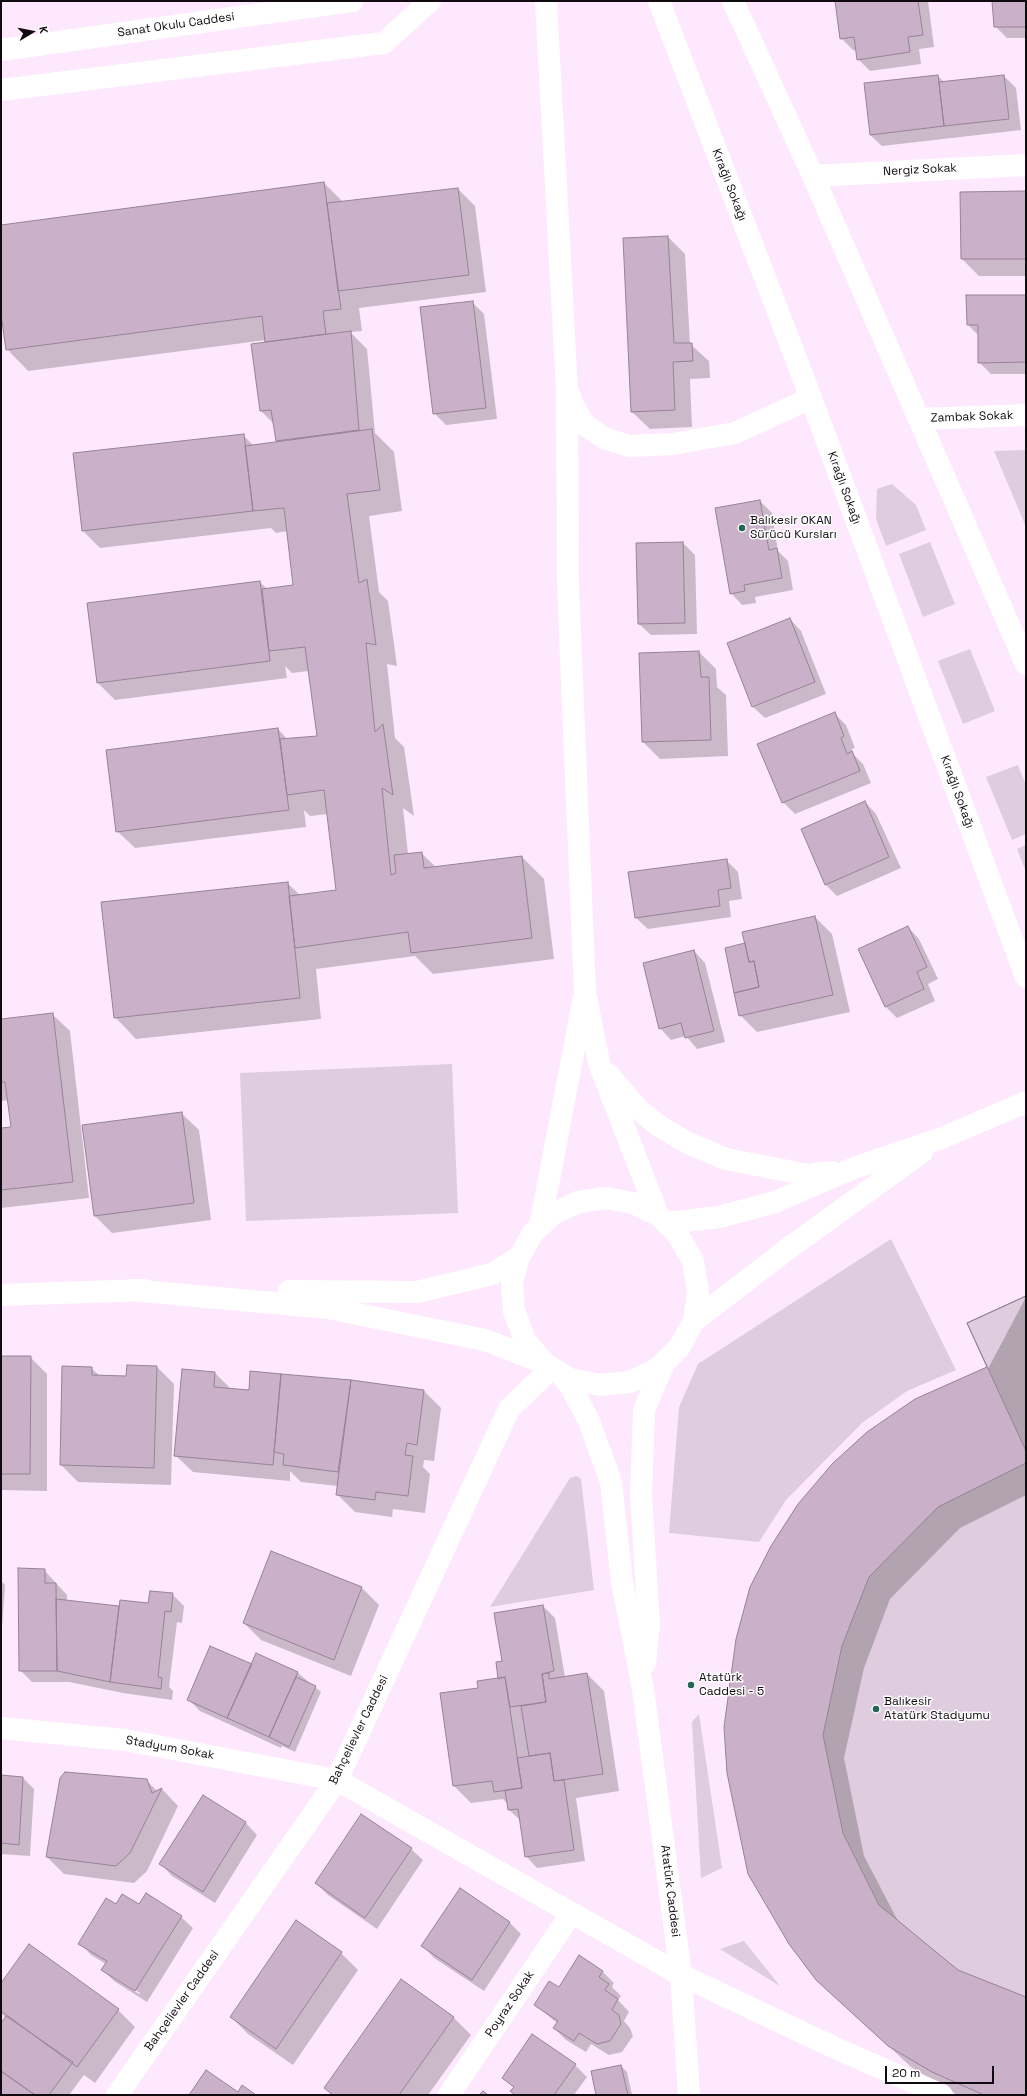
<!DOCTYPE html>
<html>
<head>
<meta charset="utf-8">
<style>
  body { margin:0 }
  #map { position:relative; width:1027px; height:2096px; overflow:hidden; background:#fee8fd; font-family:"Space Grotesk",sans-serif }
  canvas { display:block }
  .frame { position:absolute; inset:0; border:2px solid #110a10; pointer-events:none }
  .north { position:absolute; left:12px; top:12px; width:40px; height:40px; -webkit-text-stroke:3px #fdfefd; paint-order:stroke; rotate:80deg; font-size:11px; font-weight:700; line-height:16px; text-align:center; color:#110a10 }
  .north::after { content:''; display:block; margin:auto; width:14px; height:18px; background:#110a10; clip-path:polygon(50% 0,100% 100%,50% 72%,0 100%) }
  .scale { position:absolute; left:885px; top:2066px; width:109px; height:18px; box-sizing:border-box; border:2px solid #110a10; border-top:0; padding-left:5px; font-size:12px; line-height:14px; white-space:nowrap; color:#110a10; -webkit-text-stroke:3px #fdfefd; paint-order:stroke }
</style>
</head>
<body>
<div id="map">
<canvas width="1027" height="2096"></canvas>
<div class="frame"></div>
<div class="north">K</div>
<div class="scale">20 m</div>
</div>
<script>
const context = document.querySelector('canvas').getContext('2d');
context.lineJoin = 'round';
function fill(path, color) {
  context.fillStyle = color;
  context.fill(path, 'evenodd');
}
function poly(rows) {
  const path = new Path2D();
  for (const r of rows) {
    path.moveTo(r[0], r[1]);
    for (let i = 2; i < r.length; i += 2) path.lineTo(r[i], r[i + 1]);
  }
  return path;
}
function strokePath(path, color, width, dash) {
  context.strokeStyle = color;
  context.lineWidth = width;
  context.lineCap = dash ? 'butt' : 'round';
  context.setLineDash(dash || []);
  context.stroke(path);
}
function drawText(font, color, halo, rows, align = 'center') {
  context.font = font + ' "Space Grotesk",sans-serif';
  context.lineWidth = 3;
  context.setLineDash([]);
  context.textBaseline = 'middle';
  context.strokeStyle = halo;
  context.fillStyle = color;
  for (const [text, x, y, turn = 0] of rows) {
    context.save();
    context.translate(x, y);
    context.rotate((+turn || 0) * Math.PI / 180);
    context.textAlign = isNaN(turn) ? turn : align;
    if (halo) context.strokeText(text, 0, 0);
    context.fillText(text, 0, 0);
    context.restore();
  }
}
const green = poly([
  [1026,450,1026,527,994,451],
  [892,484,916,505,926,530,886,546,876,519,877,489],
  [930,542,955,604,923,617,899,554],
  [970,649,995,711,963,724,938,661],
  [1018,765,1026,785,1026,834,1012,840,986,777],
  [1026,845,1026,872,1017,849],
  [452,1064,458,1213,246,1221,240,1073],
  [891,1239,956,1370,907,1391,862,1423,786,1500,759,1542,669,1533,679,1407,698,1364],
  [1026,1296,1026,2095,984,2095,932,2072,888,2046,816,1980,789,1944,748,1874,727,1773,724,1727,736,1639,750,1587,771,1546,798,1504,833,1463,867,1432,915,1399,987,1367,967,1323],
  [576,1476,581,1479,594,1590,490,1607,570,1478],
  [699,1714,722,1868,701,1878,692,1722],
  [744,1941,780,1986,720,1949]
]);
const shadow = poly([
  [836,1,928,1,934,47,919,49,921,64,870,71,858,59,857,50,853,50,841,38],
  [994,1,1026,1,1026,38,1007,38,995,26],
  [938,76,944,82,1004,76,1016,88,1021,130,882,146,870,135],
  [324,183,343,202,458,189,475,206,486,292,359,308,362,331,350,332,367,349,375,433,394,452,402,511,369,516,379,592,388,601,397,666,387,664,395,738,404,747,414,816,403,808,408,854,421,853,436,867,522,857,544,879,554,959,433,974,415,956,316,969,321,1019,136,1039,115,1017,287,883,300,895,337,891,328,814,310,816,304,810,306,827,135,848,117,831,278,729,288,740,318,737,309,671,292,673,285,666,287,678,115,700,98,683,260,582,267,589,294,586,288,531,276,533,271,528,100,548,83,531,243,435,254,446,278,443,274,424,261,411,268,343,266,340,28,371,7,349,1,306,1,226],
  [1026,191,1026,276,979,276,962,259],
  [668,237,685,254,690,344,709,361,710,378,690,379,692,427,650,429,632,412,624,239],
  [1026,296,1026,374,991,374,979,362,979,336,968,325],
  [472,302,484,314,497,419,446,425,434,413],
  [760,501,772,513,778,551,788,561,793,590,755,597,756,603,742,605,731,593],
  [683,543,695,555,697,634,651,635,639,624],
  [790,619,801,631,826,694,765,718,753,707,728,644],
  [699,652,716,669,717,687,726,695,728,756,660,759,643,742],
  [834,713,846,725,855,748,852,749,854,755,863,764,871,783,795,814,783,802],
  [865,802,876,814,901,868,837,896,825,884],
  [726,860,738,872,742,899,729,901,731,917,648,929,636,918],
  [815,917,832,934,850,1012,757,1032,740,1015],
  [908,927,919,939,938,979,928,984,935,1001,897,1018,886,1007],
  [694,951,705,963,725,1042,697,1049,686,1036,671,1040,660,1028],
  [52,1014,70,1031,89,1198,1,1208,1,1129,12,1128,9,1100,1,1101,1,1020],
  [181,1113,199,1130,211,1220,112,1233,95,1216],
  [1026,1297,1026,1495,960,1528,890,1599,864,1668,844,1758,864,1856,898,1921,958,1971,1026,1998,1026,2095,957,2095,911,2067,817,1979,790,1944,749,1873,728,1773,989,1367],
  [1,1357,30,1357,47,1374,47,1491,1,1490],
  [157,1367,174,1384,171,1485,78,1482,61,1465,91,1368,100,1376,127,1377],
  [183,1370,215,1373,232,1390,250,1391,251,1372,351,1381,424,1391,441,1408,434,1461,424,1460,423,1467,430,1474,425,1513,393,1509,392,1517,355,1512,337,1494,338,1486,301,1482,290,1471,290,1481,193,1472,175,1455],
  [272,1552,362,1588,379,1605,351,1676,261,1640,244,1623],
  [44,1570,67,1595,67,1601,120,1607,149,1604,172,1594,184,1606,182,1623,177,1622,169,1687,173,1691,172,1700,123,1693,69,1682,32,1682,20,1670],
  [1,1581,5,1585,1,1642],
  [543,1606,555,1618,565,1677,587,1674,604,1691,619,1791,576,1798,585,1861,537,1868,526,1856,521,1821,509,1810,509,1805,503,1799,471,1803,454,1786,441,1694,479,1689,499,1679,503,1662],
  [257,1654,298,1673,321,1692,295,1752,282,1746,281,1748,200,1711,189,1700,252,1665],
  [1,1776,23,1778,34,1789,30,1856,1,1854],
  [146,1780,157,1791,162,1789,178,1806,147,1871,134,1883,64,1874,47,1857],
  [203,1796,246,1823,257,1835,215,1903,172,1876,161,1864],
  [411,1849,423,1860,377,1929,328,1895,316,1883],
  [461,1889,510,1923,521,1934,484,1991,434,1958,423,1946],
  [116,1905,139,1905,181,1917,193,1928,147,2002,114,1981,103,1970,106,1964,91,1955,80,1943],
  [115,1977,140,1993,139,1994,115,1979],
  [341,1953,358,1970,293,2065,248,2034,231,2017],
  [602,1971,614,1983,612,1987,621,1996,618,2000,629,2012,624,2021,630,2028,633,2036,622,2052,609,2055,591,2044,586,2052,566,2040,554,2028,557,2023,535,2005,559,1989],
  [401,1981,454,2018,471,2035,428,2095,332,2095,325,2088],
  [1,1985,118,2010,135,2027,95,2083,84,2075,69,2095,1,2095,1,2025,6,2018,1,2013],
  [533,2035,575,2065,587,2077,574,2095,515,2095,514,2088,503,2078],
  [621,2066,627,2072,632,2095,597,2095]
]);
const building = poly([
  [835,1,918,1,923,35,908,37,910,52,857,60,854,37,840,39,835,1],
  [992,1,1026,1,1026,27,994,27,992,1],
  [938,75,944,126,870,135,864,83,938,75],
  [1004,75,1009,119,944,126,939,82,1004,75],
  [324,182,341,309,323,311,326,334,265,342,262,316,6,350,1,314,1,225,324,182],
  [458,188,469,275,338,291,327,203,458,188],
  [1026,191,1026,259,961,259,960,192,1026,191],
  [668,236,674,343,692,343,693,361,673,362,675,410,631,412,623,238,668,236],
  [966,295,1026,295,1026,362,978,363,978,325,967,325,966,295],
  [473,301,486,408,433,414,420,307,473,301],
  [351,331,359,430,276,441,271,410,260,411,251,344,351,331],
  [372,429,380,490,347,494,359,583,367,579,376,645,366,643,375,732,383,724,393,795,382,788,391,875,396,873,394,855,422,852,424,868,522,856,532,938,411,953,408,932,295,948,289,896,336,890,324,790,287,795,280,739,317,736,305,647,269,651,262,589,293,585,284,508,253,511,245,446,372,429],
  [244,434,253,511,82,531,73,453,244,434],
  [760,500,769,550,777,548,782,578,744,585,745,591,730,594,715,508,760,500],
  [683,542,685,623,638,624,636,543,683,542],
  [260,581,270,661,97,683,87,603,260,581],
  [790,618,815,682,752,707,727,643,790,618],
  [699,651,701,677,709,677,711,740,642,742,639,653,699,651],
  [835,712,844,736,841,738,847,754,852,751,860,771,782,803,757,744,835,712],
  [278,728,289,810,116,832,106,750,278,728],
  [865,801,889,857,825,885,801,829,865,801],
  [727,859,731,888,718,890,720,906,635,918,628,872,727,859],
  [288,882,300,998,114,1018,101,902,288,882],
  [815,916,833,995,739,1016,734,993,759,987,754,961,749,962,742,932,815,916],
  [908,926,927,967,917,972,924,989,885,1007,858,949,908,926],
  [745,943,749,962,754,961,759,987,734,993,725,948,745,943],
  [694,950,714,1031,685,1038,681,1023,659,1029,643,963,694,950],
  [53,1013,73,1182,1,1190,1,1128,11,1127,5,1082,1,1082,1,1019,53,1013],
  [182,1112,194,1203,94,1216,82,1125,182,1112],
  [1026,1296,1026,1463,938,1507,869,1577,842,1646,823,1735,843,1833,879,1905,958,1970,1026,1997,1026,2095,984,2095,932,2072,888,2046,816,1980,789,1944,748,1874,727,1773,724,1727,736,1639,750,1587,771,1546,798,1504,833,1463,867,1432,915,1399,987,1367,967,1323,1026,1296],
  [1026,1296,1026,1451,967,1323,1026,1296],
  [1,1356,31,1356,30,1474,1,1474,1,1356],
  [127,1365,157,1366,154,1468,60,1465,62,1366,92,1367,92,1375,126,1376,127,1365],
  [182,1369,215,1372,214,1387,249,1390,250,1371,281,1374,273,1465,174,1456,182,1369],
  [281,1374,351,1380,338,1472,283,1465,284,1454,274,1452,281,1374],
  [351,1380,424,1390,417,1445,407,1443,405,1455,413,1456,408,1496,376,1492,375,1500,336,1495,351,1380],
  [271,1551,362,1587,334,1660,243,1623,271,1551],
  [18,1568,45,1569,45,1583,56,1583,57,1671,19,1671,18,1568],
  [150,1591,173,1593,171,1612,165,1611,158,1677,162,1678,161,1689,110,1682,120,1600,148,1603,150,1591],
  [56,1599,119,1606,110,1682,57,1671,56,1599],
  [543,1605,554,1671,542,1674,546,1702,510,1707,505,1677,498,1679,496,1662,502,1661,494,1613,543,1605],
  [210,1646,252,1664,227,1718,187,1700,210,1646],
  [256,1653,298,1672,269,1737,227,1718,256,1653],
  [549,1673,549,1679,587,1673,603,1774,554,1781,550,1753,529,1756,521,1706,546,1702,542,1674,549,1673],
  [296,1677,316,1686,289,1747,269,1737,296,1677],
  [505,1677,522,1788,494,1792,492,1781,453,1786,440,1693,478,1688,477,1681,505,1677],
  [550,1753,554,1781,564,1780,574,1850,525,1857,518,1809,508,1810,505,1790,522,1788,517,1758,550,1753],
  [65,1772,147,1779,152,1793,162,1788,130,1853,116,1866,46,1857,60,1778,65,1772],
  [1,1775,23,1777,19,1845,1,1843,1,1775],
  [203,1795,246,1822,203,1892,159,1864,203,1795],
  [361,1814,412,1848,365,1918,315,1883,361,1814],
  [460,1888,510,1922,472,1980,421,1946,460,1888],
  [146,1893,182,1916,135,1991,101,1970,107,1961,78,1944,106,1898,116,1904,122,1894,139,1904,146,1893],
  [296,1920,342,1952,276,2049,230,2017,296,1920],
  [29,1944,119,2009,77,2067,1,2011,1,1983,29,1944],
  [579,1955,603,1971,599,1977,609,1984,605,1990,618,1999,612,2010,619,2015,621,2024,610,2041,597,2044,579,2033,574,2041,553,2028,558,2021,534,2005,549,1981,559,1987,579,1955],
  [401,1979,454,2017,399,2095,333,2095,324,2088,401,1979],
  [6,2016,73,2062,49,2095,35,2095,1,2071,1,2023,6,2016],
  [532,2034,576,2064,554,2095,515,2095,510,2091,514,2087,502,2078,532,2034],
  [621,2065,628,2095,596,2095,591,2071,621,2065],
  [206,2070,238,2092,242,2085,256,2095,189,2095,206,2070],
  [1,2071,35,2095,1,2095,1,2071],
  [483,2091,488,2095,479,2095,483,2091]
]);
const street = poly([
  [659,1,811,398,1026,977],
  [733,1,813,176,1026,664],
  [1,90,384,43,430,1],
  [813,176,1026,165],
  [919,419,1026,415],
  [1,1728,125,1740,337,1780,681,1975,833,2047,942,2095],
  [117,2095,337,1780,509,1409,552,1368],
  [449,2095,571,1914]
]);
const secondary = poly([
  [546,1,567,390,568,586,585,992],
  [1,50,352,1],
  [570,396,574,407,585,425,604,438,629,446,673,444,735,433,811,398],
  [609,1075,637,1108,659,1126,688,1143,726,1159,808,1175,831,1172],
  [667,1223,719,1217,775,1202,854,1168,942,1138,1026,1102],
  [540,1226,585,992,599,1063,658,1215],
  [131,1290,328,1308,485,1340,544,1363,570,1379,600,1385,630,1382,657,1369,679,1348,694,1321,698,1291,693,1261,678,1235,658,1215,633,1203,606,1198,578,1202,553,1214,533,1233,519,1257,512,1283,514,1311,525,1340,544,1363],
  [289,1291,417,1292,492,1274,519,1257],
  [1,1295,145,1290],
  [694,1321,789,1248,922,1152],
  [559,1372,571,1387,589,1421,611,1482,622,1582,643,1689,681,1975,689,2095],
  [645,1663,649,1625,641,1495,644,1410,665,1361]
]);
const markers = [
  [742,528,4,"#216658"],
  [691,1685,4,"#216658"],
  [876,1709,4,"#216658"]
];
const streetNames = [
  ["Sanat Okulu Caddesi",176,25,-8],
  ["Nergiz Sokak",920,170,-3],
  ["Kırağlı Sokağı",729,185,69],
  ["Zambak Sokak",972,417,-2],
  ["Kırağlı Sokağı",844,488,70],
  ["Kırağlı Sokağı",957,792,70],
  ["Bahçelievler Caddesi",359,1730,-64],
  ["Stadyum Sokak",170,1748,10],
  ["Atatürk Caddesi",670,1891,83],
  ["Bahçelievler Caddesi",182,2001,-55],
  ["Poyraz Sokak",510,2004,-56]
];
const poiNames = [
  ["Balıkesir OKAN",750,521],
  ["Sürücü Kursları",750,535],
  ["Atatürk",699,1678],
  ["Caddesi - 5",699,1692],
  ["Balıkesir",884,1702],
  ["Atatürk Stadyumu",884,1716]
];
fill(green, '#dfccde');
fill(shadow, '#0003');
fill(building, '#cbb0ca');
strokePath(building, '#968396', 1);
strokePath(street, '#fff', 22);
strokePath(secondary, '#fff', 22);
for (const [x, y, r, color] of markers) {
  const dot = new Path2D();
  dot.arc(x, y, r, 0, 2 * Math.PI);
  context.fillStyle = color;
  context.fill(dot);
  strokePath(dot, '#fdfefd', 1.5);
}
drawText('12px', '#110a10', '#fdfefd', streetNames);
drawText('12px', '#110a10', '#fdfefd', poiNames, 'left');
</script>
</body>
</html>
